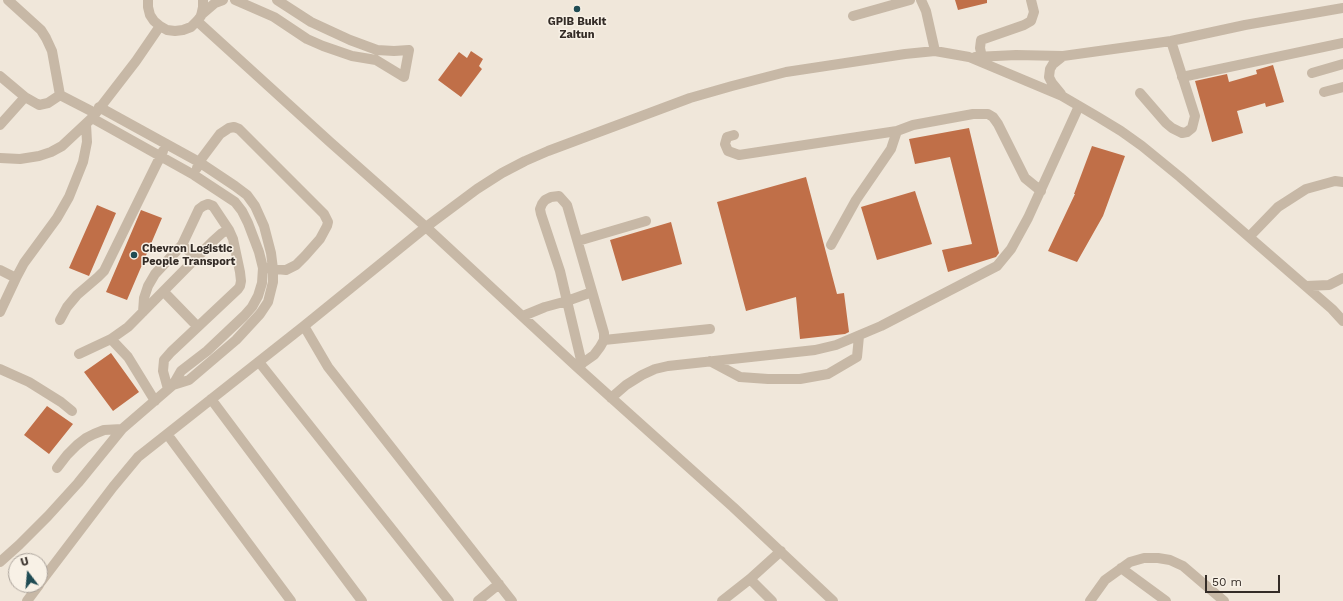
<!DOCTYPE html>
<html>
<head>
<meta charset="utf-8">
<style>
  body { margin:0 }
  #map { position:relative; width:1343px; height:601px; overflow:hidden; background:#f0e7da; font-family:"Work Sans",sans-serif }
  canvas { display:block }
  .north { position:absolute; left:8px; top:553px; width:40px; height:40px; box-sizing:border-box; background:#f8f1e6; border:1px solid #aaa29a; border-radius:50%; rotate:344deg; font-size:11px; font-weight:700; line-height:16px; text-align:center; color:#342c27 }
  .north::after { content:''; display:block; margin:auto; width:14px; height:18px; background:#1f4b53; clip-path:polygon(50% 0,100% 100%,50% 72%,0 100%) }
  .scale { position:absolute; left:1205px; top:575px; width:75px; height:18px; box-sizing:border-box; border:2px solid #342c27; border-top:0; padding-left:5px; font-size:12px; line-height:14px; white-space:nowrap; color:#342c27; -webkit-text-stroke:3px #f8f1e6; paint-order:stroke }
</style>
</head>
<body>
<div id="map">
<canvas width="1343" height="601"></canvas>
<div class="north">U</div>
<div class="scale">50 m</div>
</div>
<script>
const context = document.querySelector('canvas').getContext('2d');
context.lineJoin = 'round';
function fill(path, color) {
  context.fillStyle = color;
  context.fill(path, 'evenodd');
}
function poly(rows) {
  const path = new Path2D();
  for (const r of rows) {
    path.moveTo(r[0], r[1]);
    for (let i = 2; i < r.length; i += 2) path.lineTo(r[i], r[i + 1]);
  }
  return path;
}
function strokePath(path, color, width, dash) {
  context.strokeStyle = color;
  context.lineWidth = width;
  context.lineCap = dash ? 'butt' : 'round';
  context.setLineDash(dash || []);
  context.stroke(path);
}
function drawText(font, color, halo, rows, align = 'center') {
  context.font = font + ' "Work Sans",sans-serif';
  context.lineWidth = 3;
  context.setLineDash([]);
  context.textBaseline = 'middle';
  context.strokeStyle = halo;
  context.fillStyle = color;
  for (const [text, x, y, turn = 0] of rows) {
    context.save();
    context.translate(x, y);
    context.rotate((+turn || 0) * Math.PI / 180);
    context.textAlign = isNaN(turn) ? turn : align;
    if (halo) context.strokeText(text, 0, 0);
    context.fillText(text, 0, 0);
    context.restore();
  }
}
const building = poly([
  [955,0,987,0,987,3,958,10],
  [471,51,483,59,479,66,482,69,461,97,438,80,459,52,467,58],
  [1273,65,1284,102,1266,107,1265,103,1237,111,1243,133,1212,142,1195,81,1227,74,1229,82,1257,74,1256,70],
  [969,128,999,253,996,257,948,272,942,250,972,244,950,157,915,164,909,139],
  [1092,146,1125,156,1103,216,1077,262,1048,251,1075,194,1074,194],
  [806,177,837,294,844,293,849,332,845,334,800,339,796,297,746,311,717,202],
  [915,191,932,244,877,260,861,207],
  [97,205,116,213,89,276,69,268],
  [141,210,162,218,127,300,106,292],
  [671,222,682,264,622,281,610,240],
  [111,353,139,392,113,411,84,372],
  [47,406,73,424,49,454,24,435]
]);
const minor = poly([
  [8,0,41,30,46,38,52,51,60,95,95,113],
  [148,0,148,7,150,15,154,21,160,26,167,30,175,31,183,30,191,27,197,21,201,16,203,7,203,0],
  [235,0,274,17,307,39,323,46,352,56,376,60,404,77,409,50,394,51,377,50,350,40,311,22,277,0],
  [921,0,926,11,935,51],
  [201,15,215,3,223,0],
  [853,16,910,0],
  [197,21,330,142,426,227,577,367,733,507,833,601],
  [975,57,1016,55,1063,56,1171,41,1245,25,1343,8],
  [982,57,980,48,981,40,1024,25,1031,21,1034,12,1031,0],
  [1312,73,1343,64],
  [0,76,25,97,39,105,48,103,60,95],
  [1182,77,1343,43],
  [1324,92,1343,87],
  [1140,93,1166,123,1172,128,1182,133,1187,132,1192,128,1195,116,1171,41],
  [1061,94,1052,83,1049,77,1050,69,1053,64,1063,56],
  [99,107,199,162,235,186,247,195,255,206,264,226,271,253,273,269,273,282,268,302,260,314,236,340,189,380,173,385],
  [0,125,25,97],
  [734,135,727,137,725,144,728,151,739,155,897,131],
  [0,158,20,159,39,156,51,152,62,146,92,118,136,61,160,26],
  [197,168,199,162,220,134,229,128,234,127,239,129,324,214,328,222,327,226,320,239,305,256,296,265,286,270,267,268],
  [1249,237,1278,207,1306,189,1335,181,1343,182],
  [578,241,646,221],
  [182,245,197,258],
  [831,245,856,200,891,149,897,131,913,125,973,114,988,114,993,117,998,124,1025,178,1041,191],
  [0,270,16,278,0,312],
  [16,278,24,263,57,218,69,197,83,162,87,142,86,124],
  [1306,286,1329,285,1343,278],
  [164,292,197,326],
  [143,312,144,298,148,286,155,274,182,245,199,209,203,206,208,204,213,206,229,230,233,239,240,272,241,281,240,286,238,289,171,352,164,360,163,371,168,389],
  [523,316,545,307,567,301,560,271,541,214,540,209,542,204,545,200,551,197,559,196,567,205,604,333,604,340,600,347,594,355,577,367],
  [60,320,67,307,77,295,98,277,104,271,163,151],
  [304,326,328,367,512,601],
  [111,339,128,357,155,401],
  [604,340,710,329],
  [79,354,111,339,128,327,212,242,222,233,229,230],
  [710,361,740,377,768,379,800,379,828,374,857,357,859,336],
  [259,362,449,601],
  [582,364,567,301,592,292],
  [0,369,29,382,61,402,72,411],
  [611,398,626,385,642,375,655,369,668,366,815,350,836,345,881,326,997,266,1011,249,1028,218,1079,106],
  [211,399,362,601],
  [167,434,291,601],
  [57,468,67,455,77,445,86,438,94,434,104,430,122,429],
  [0,562,19,545,48,516,78,483,122,429,173,385,181,371,207,351,244,316,252,307,258,296,262,283,263,268,259,252,248,223,242,211,235,202,194,175,92,118],
  [1121,568,1166,601],
  [750,579,772,601],
  [40,583,113,487,138,457,304,326,426,227,477,189,502,173,525,161,548,151,690,98,732,86,786,72,905,54,935,51,969,57,1062,96,1098,117,1121,131,1142,146,1180,177,1332,309,1343,321],
  [27,601,39,585],
  [478,601,499,584],
  [722,601,750,579,781,551],
  [1090,601,1105,580,1130,562,1144,558,1158,558,1170,560,1183,566,1224,601]
]);
const markers = [
  [577,9,4,"#1f4b53"],
  [134,255,4,"#1f4b53"]
];
const poiNames = [
  ["GPIB Bukit",577,22],
  ["Zaitun",577,35],
  ["Chevron Logistic",142,249,"left"],
  ["People Transport",142,262,"left"]
];
fill(building, '#c06f48');
strokePath(minor, '#c7b8a6', 10);
for (const [x, y, r, color] of markers) {
  const dot = new Path2D();
  dot.arc(x, y, r, 0, 2 * Math.PI);
  context.fillStyle = color;
  context.fill(dot);
  strokePath(dot, '#f8f1e6', 1.5);
}
drawText('bold 11px', '#342c27', '#f8f1e6', poiNames);
</script>
</body>
</html>
